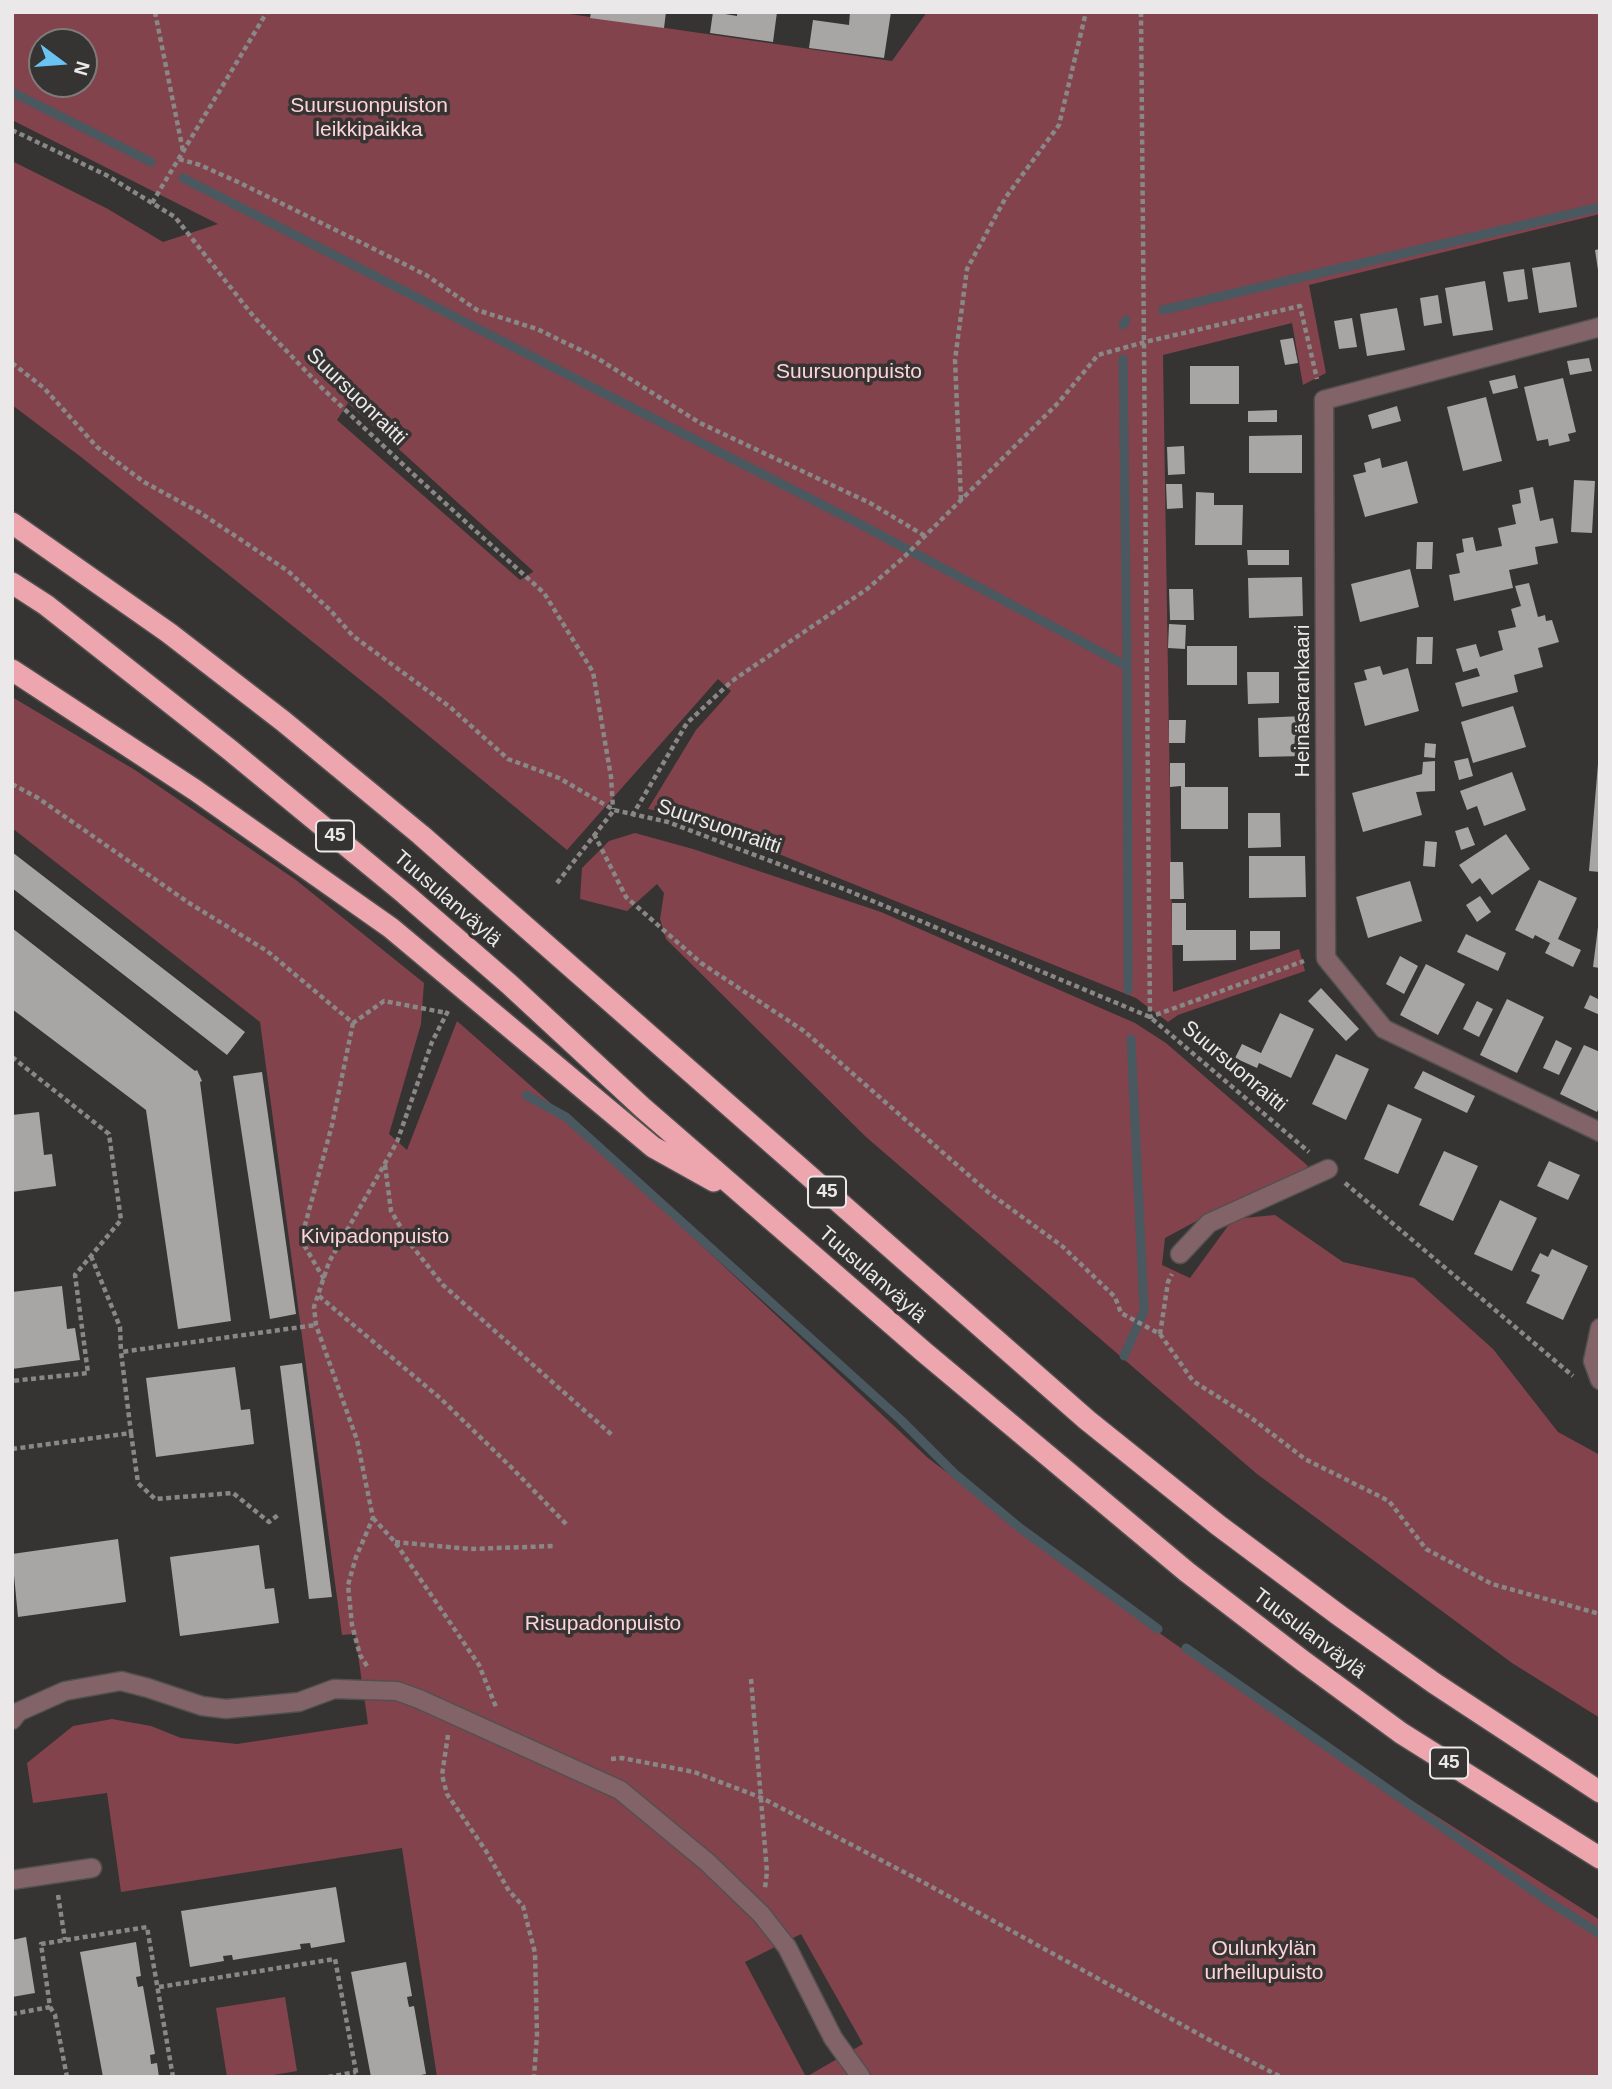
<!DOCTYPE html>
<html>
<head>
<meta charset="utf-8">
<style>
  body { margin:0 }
  #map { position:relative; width:1612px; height:2089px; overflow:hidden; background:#363333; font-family:Arial,sans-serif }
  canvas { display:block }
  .frame { position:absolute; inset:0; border:14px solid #eae8e8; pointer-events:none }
  .north { position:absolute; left:28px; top:28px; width:70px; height:70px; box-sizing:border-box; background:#363333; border:2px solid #7e7b7b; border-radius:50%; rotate:106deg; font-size:19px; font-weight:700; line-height:28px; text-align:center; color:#eae8e8 }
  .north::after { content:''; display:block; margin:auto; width:24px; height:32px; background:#6ac3f1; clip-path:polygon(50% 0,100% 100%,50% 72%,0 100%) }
</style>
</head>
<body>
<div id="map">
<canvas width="1612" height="2089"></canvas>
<div class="frame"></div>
<div class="north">N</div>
</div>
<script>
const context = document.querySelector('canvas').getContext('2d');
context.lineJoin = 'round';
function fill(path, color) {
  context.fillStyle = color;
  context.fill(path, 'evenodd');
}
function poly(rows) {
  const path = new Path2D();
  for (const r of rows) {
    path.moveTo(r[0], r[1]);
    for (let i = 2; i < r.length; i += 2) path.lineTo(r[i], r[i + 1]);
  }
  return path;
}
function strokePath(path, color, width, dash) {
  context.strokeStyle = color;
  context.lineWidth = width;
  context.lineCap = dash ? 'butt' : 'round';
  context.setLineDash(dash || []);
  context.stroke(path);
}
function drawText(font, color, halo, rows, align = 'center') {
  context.font = font + ' Arial,sans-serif';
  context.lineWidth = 7;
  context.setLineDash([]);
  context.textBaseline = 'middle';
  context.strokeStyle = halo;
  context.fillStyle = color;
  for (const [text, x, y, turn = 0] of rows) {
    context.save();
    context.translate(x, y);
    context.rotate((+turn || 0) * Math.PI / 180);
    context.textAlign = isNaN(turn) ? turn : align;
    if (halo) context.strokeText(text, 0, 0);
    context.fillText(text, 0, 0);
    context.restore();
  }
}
const green = poly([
  [12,12,556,12,892,61,927,12,1600,12,1600,214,1309,285,1326,373,1303,385,1292,323,1163,355,1173,992,1299,949,1305,971,1178,1015,1168,1022,1136,998,687,817,648,809,696,730,731,691,718,679,567,850,383,698,81,457,12,405,12,161,108,209,163,242,218,224,12,120],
  [42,42,84,42,84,84,42,84],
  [348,403,533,571,533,572,520,580,337,420],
  [12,697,135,770,296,880,424,983,421,1024,389,1134,407,1150,457,1021,547,1100,928,1458,1165,1637,1285,1720,1600,1920,1600,2077,437,2077,402,1848,121,1892,107,1793,33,1803,27,1763,73,1726,112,1719,151,1726,181,1738,237,1744,368,1724,355,1634,342,1635,260,1022,12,828],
  [801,1934,863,2044,806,2077,745,1962],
  [635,833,693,849,881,912,1135,1023,1166,1043,1308,1166,1297,1178,1226,1205,1165,1238,1162,1265,1190,1278,1233,1219,1275,1215,1343,1262,1414,1278,1493,1349,1558,1432,1600,1455,1600,1718,1512,1663,1257,1474,866,1137,666,939,660,919,664,893,657,884,627,911,580,899,582,868,609,841],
  [285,1997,297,2071,261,2077,227,2077,216,2008]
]);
const stream = poly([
  [12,92,151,162],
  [183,178,856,522,1127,666,1128,990],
  [1163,310,1600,207],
  [1123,325,1126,320],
  [1123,359,1127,666],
  [526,1095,566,1117,901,1420,955,1474,1020,1528,1158,1629],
  [1124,1356,1144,1311,1131,1039],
  [1186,1648,1548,1901,1600,1934]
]);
const building = poly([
  [591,12,666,12,664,28,590,18],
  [713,12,737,16,737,12,777,12,773,42,710,33],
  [850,12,891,12,884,58,809,48,813,20,849,25],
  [1600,249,1600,270,1598,270,1595,250],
  [1570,262,1577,307,1539,313,1532,268],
  [1524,269,1528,299,1508,302,1503,272],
  [1485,281,1493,330,1453,336,1445,288],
  [1438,295,1442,323,1424,326,1420,298],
  [1397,308,1405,350,1367,356,1360,314],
  [1352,318,1357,347,1339,349,1334,321],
  [1293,338,1298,363,1285,365,1280,340],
  [1589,358,1592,371,1570,375,1567,361],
  [1190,366,1239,366,1239,404,1190,404],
  [1515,375,1518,388,1493,394,1489,381],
  [1563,378,1576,432,1568,434,1570,441,1549,446,1548,439,1537,441,1524,387],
  [1486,397,1502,461,1463,471,1447,407],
  [1397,406,1401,421,1372,429,1368,415],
  [1277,410,1277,422,1248,422,1248,411],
  [1302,435,1302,473,1249,473,1249,436],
  [1184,446,1185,474,1168,475,1167,447],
  [1380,458,1382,468,1407,461,1418,503,1365,517,1353,475,1366,472,1364,463],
  [1574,480,1595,481,1592,533,1571,532],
  [1166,484,1182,484,1183,508,1167,509],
  [1533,487,1540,521,1553,518,1558,543,1535,547,1538,564,1509,570,1513,588,1454,601,1449,575,1460,573,1456,554,1464,552,1462,539,1473,537,1476,551,1502,546,1498,528,1516,524,1512,505,1521,503,1519,490],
  [1196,492,1214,493,1214,505,1243,505,1242,545,1195,545],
  [1417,542,1433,542,1432,569,1416,569],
  [1247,550,1289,550,1289,565,1248,565],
  [1410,569,1419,607,1360,622,1351,584],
  [1302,577,1303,616,1249,618,1248,578],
  [1529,583,1538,617,1545,615,1546,621,1552,620,1559,642,1538,648,1543,667,1514,675,1518,692,1462,707,1455,683,1480,676,1477,668,1463,672,1456,649,1476,644,1480,657,1503,650,1498,631,1516,627,1511,609,1521,606,1515,586],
  [1169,589,1193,589,1194,620,1170,620],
  [1169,624,1186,625,1185,649,1168,648],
  [1417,637,1433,637,1432,664,1416,664],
  [1187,646,1237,646,1237,685,1187,685],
  [1380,666,1383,675,1408,668,1419,711,1365,726,1354,683,1367,680,1364,670],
  [1247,672,1279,672,1279,703,1248,704],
  [1513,706,1526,747,1473,763,1461,722],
  [1303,716,1304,756,1259,757,1258,718],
  [1169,720,1186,720,1185,743,1169,743],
  [1425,743,1436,744,1435,758,1424,757],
  [1468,758,1473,776,1459,780,1454,761],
  [1435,761,1435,791,1416,792,1422,815,1363,832,1352,793,1422,774,1423,762],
  [1170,763,1185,763,1185,787,1228,787,1228,829,1181,829,1181,786,1170,787],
  [1598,764,1600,764,1600,872,1589,871],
  [1512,772,1526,810,1484,826,1477,806,1467,810,1460,791],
  [1248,813,1280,813,1281,847,1248,848],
  [1468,827,1475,845,1461,850,1455,831],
  [1506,834,1530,869,1492,895,1480,878,1472,884,1459,865],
  [1425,841,1437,842,1435,867,1423,866],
  [12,852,245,1032,227,1055,12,888],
  [1249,856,1305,856,1306,897,1249,898],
  [1170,862,1183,862,1184,899,1170,899],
  [1539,880,1577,898,1558,939,1581,950,1573,967,1545,953,1550,943,1535,935,1533,939,1515,930],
  [1410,881,1422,921,1368,938,1356,897],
  [1480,896,1491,912,1477,922,1466,905],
  [1172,903,1186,903,1186,930,1236,930,1236,960,1183,961,1183,945,1172,945],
  [1598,927,1600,927,1600,968,1593,967],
  [12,928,195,1071,197,1070,202,1081,200,1082,231,1321,178,1329,146,1110,12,1009],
  [1250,931,1280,931,1280,949,1250,950],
  [1466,934,1506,953,1498,971,1457,952],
  [1400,956,1418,966,1404,994,1386,984],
  [1426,964,1465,984,1438,1035,1400,1015],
  [1321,988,1359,1029,1346,1041,1308,1001],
  [1590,995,1600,1000,1600,1015,1584,1008],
  [1507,999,1544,1017,1517,1073,1480,1055],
  [1477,1001,1493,1009,1479,1037,1463,1029],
  [1280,1013,1314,1029,1291,1078,1259,1063,1257,1068,1235,1058,1242,1044,1261,1053],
  [1556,1040,1572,1048,1559,1075,1543,1068],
  [1584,1045,1600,1052,1600,1105,1597,1112,1560,1094],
  [1336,1054,1369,1069,1346,1120,1312,1104],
  [1423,1071,1475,1096,1467,1113,1414,1088],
  [262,1072,296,1314,270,1319,233,1076],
  [1388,1104,1422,1119,1398,1174,1364,1159],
  [39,1112,44,1155,52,1154,56,1186,12,1192,12,1115],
  [1444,1151,1478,1166,1453,1221,1419,1205],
  [1549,1161,1580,1175,1568,1200,1537,1186],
  [1500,1200,1537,1218,1512,1271,1474,1254],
  [1552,1249,1588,1266,1563,1320,1526,1303,1540,1275,1531,1271,1540,1253,1548,1257],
  [62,1286,67,1329,75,1328,80,1360,12,1369,12,1292],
  [302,1363,332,1597,309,1599,280,1366],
  [235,1367,241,1410,250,1409,254,1444,156,1457,146,1378],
  [118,1539,126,1602,18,1617,12,1554],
  [259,1545,265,1589,274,1588,279,1623,180,1636,170,1557],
  [336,1887,345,1942,311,1948,310,1943,300,1944,301,1949,233,1960,232,1955,223,1956,224,1961,190,1967,181,1911],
  [26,1937,35,1993,12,1997,12,1940],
  [136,1942,141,1976,136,1977,138,1987,143,1986,155,2054,150,2055,151,2064,157,2063,159,2077,103,2077,80,1952],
  [406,1962,412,1996,407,1997,409,2007,414,2006,426,2074,421,2075,421,2077,371,2077,351,1972]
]);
const path = poly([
  [155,12,183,151],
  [1141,12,1150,1017,1304,961],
  [12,130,106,175,175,217,254,317,323,389,412,473,544,593,593,672,611,777,613,809],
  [179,159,200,165,238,182,374,249,426,275,477,310,537,329,597,358,700,423,870,503,925,536],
  [152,203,267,12],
  [12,363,44,388,97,447,144,482,199,512,288,571,330,610,353,636,450,707,508,759,559,778,614,810,668,822,844,889,1150,1017,1309,1152],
  [961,500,955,360,967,269,1006,197,1059,125,1086,12],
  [12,784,38,798,189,903,267,951,353,1023,384,1001,447,1013],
  [632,816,687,723,732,681,867,589,902,559,1059,402,1098,355,1145,342,1300,306,1317,379],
  [594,834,626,897,701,963,804,1031,988,1192,1062,1246,1115,1297,1121,1313,1160,1334,1193,1381,1250,1417,1305,1459,1389,1501,1426,1549,1492,1584,1600,1614],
  [557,883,614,810],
  [12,1057,109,1134,121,1220,75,1275,88,1373,12,1381],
  [385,1165,391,1211,412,1246,443,1285,612,1435],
  [1345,1183,1573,1376],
  [91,1256,120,1327,121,1352],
  [324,1279,301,1240,332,1125,353,1023],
  [319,1296,440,1398,512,1468,568,1526],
  [1160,1334,1168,1282,1172,1274],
  [131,1433,138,1483,155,1499,233,1493,269,1522,278,1515],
  [12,1449,131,1433,121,1352,316,1325],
  [373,1518,395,1542,479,1665,496,1707],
  [395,1542,470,1549,554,1546],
  [367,1666,360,1655,352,1625,348,1585,356,1557,373,1518,357,1440,316,1325,314,1307,329,1262,397,1142,432,1042,449,1009],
  [751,1679,767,1872,765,1888],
  [448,1735,442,1775,447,1794,486,1851,509,1891,523,1906,535,1953,537,2035,534,2077],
  [611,1759,622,1758,694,1772,762,1798,921,1881,1215,2043,1281,2077],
  [58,1895,65,1940],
  [159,1987,335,1959,357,2077],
  [50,2007,55,2015,67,2077],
  [12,2014,50,2007,41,1944,147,1927,173,2077],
  [328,2077,356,2072]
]);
const minor = poly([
  [1600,327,1324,400,1326,958,1384,1029,1600,1132],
  [1180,1254,1209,1223,1328,1169],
  [1600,1328,1593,1361,1600,1380],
  [12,1720,18,1712,65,1691,121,1681,148,1688,202,1706,226,1709,299,1702,334,1689,397,1691,419,1699,620,1790,707,1862,761,1914,787,1947,833,2038,861,2077],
  [12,1880,92,1868]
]);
const highway = poly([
  [12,523,169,633,283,721,421,835,1087,1420,1218,1525,1340,1616,1434,1683,1600,1792],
  [12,583,46,605,230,750,405,894,509,984,643,1108,924,1352,1187,1572,1303,1661,1401,1733,1600,1858],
  [12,670,195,790,391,928,653,1147,714,1181]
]);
const shields = [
  [335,836,38],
  [827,1192,38],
  [1449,1763,38]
];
const shieldNames = [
  ["45",335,836],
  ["45",827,1192],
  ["45",1449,1763]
];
const parkNames = [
  ["Suursuonpuiston",369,106],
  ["leikkipaikka",369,130],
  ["Suursuonpuisto",849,372],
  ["Kivipadonpuisto",375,1237],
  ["Risupadonpuisto",603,1624],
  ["Oulunkylän",1264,1949],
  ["urheilupuisto",1264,1973]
];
const streetNames = [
  ["Suursuonraitti",356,397,44],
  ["Heinäsarankaari",1303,701,-90],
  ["Suursuonraitti",719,827,19],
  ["Tuusulanväylä",447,899,41],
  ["Suursuonraitti",1234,1067,40],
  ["Tuusulanväylä",872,1275,41],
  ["Tuusulanväylä",1309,1634,37]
];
fill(green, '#82434d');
strokePath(stream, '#4a5860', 9);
fill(building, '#a8a5a5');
strokePath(minor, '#535050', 21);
strokePath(highway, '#535050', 24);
strokePath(path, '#8a8787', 4.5, [5, 3.5]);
strokePath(minor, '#826468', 18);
strokePath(highway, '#eda5ae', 21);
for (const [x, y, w] of shields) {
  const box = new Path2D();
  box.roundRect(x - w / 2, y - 15.5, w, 31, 5);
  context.fillStyle = '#363333';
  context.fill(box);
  strokePath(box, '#eae8e8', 2);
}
drawText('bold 19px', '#eae8e8', null, shieldNames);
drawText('21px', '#fdd4d9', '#363333', parkNames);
drawText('21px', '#eae8e8', '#363333', streetNames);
</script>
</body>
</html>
